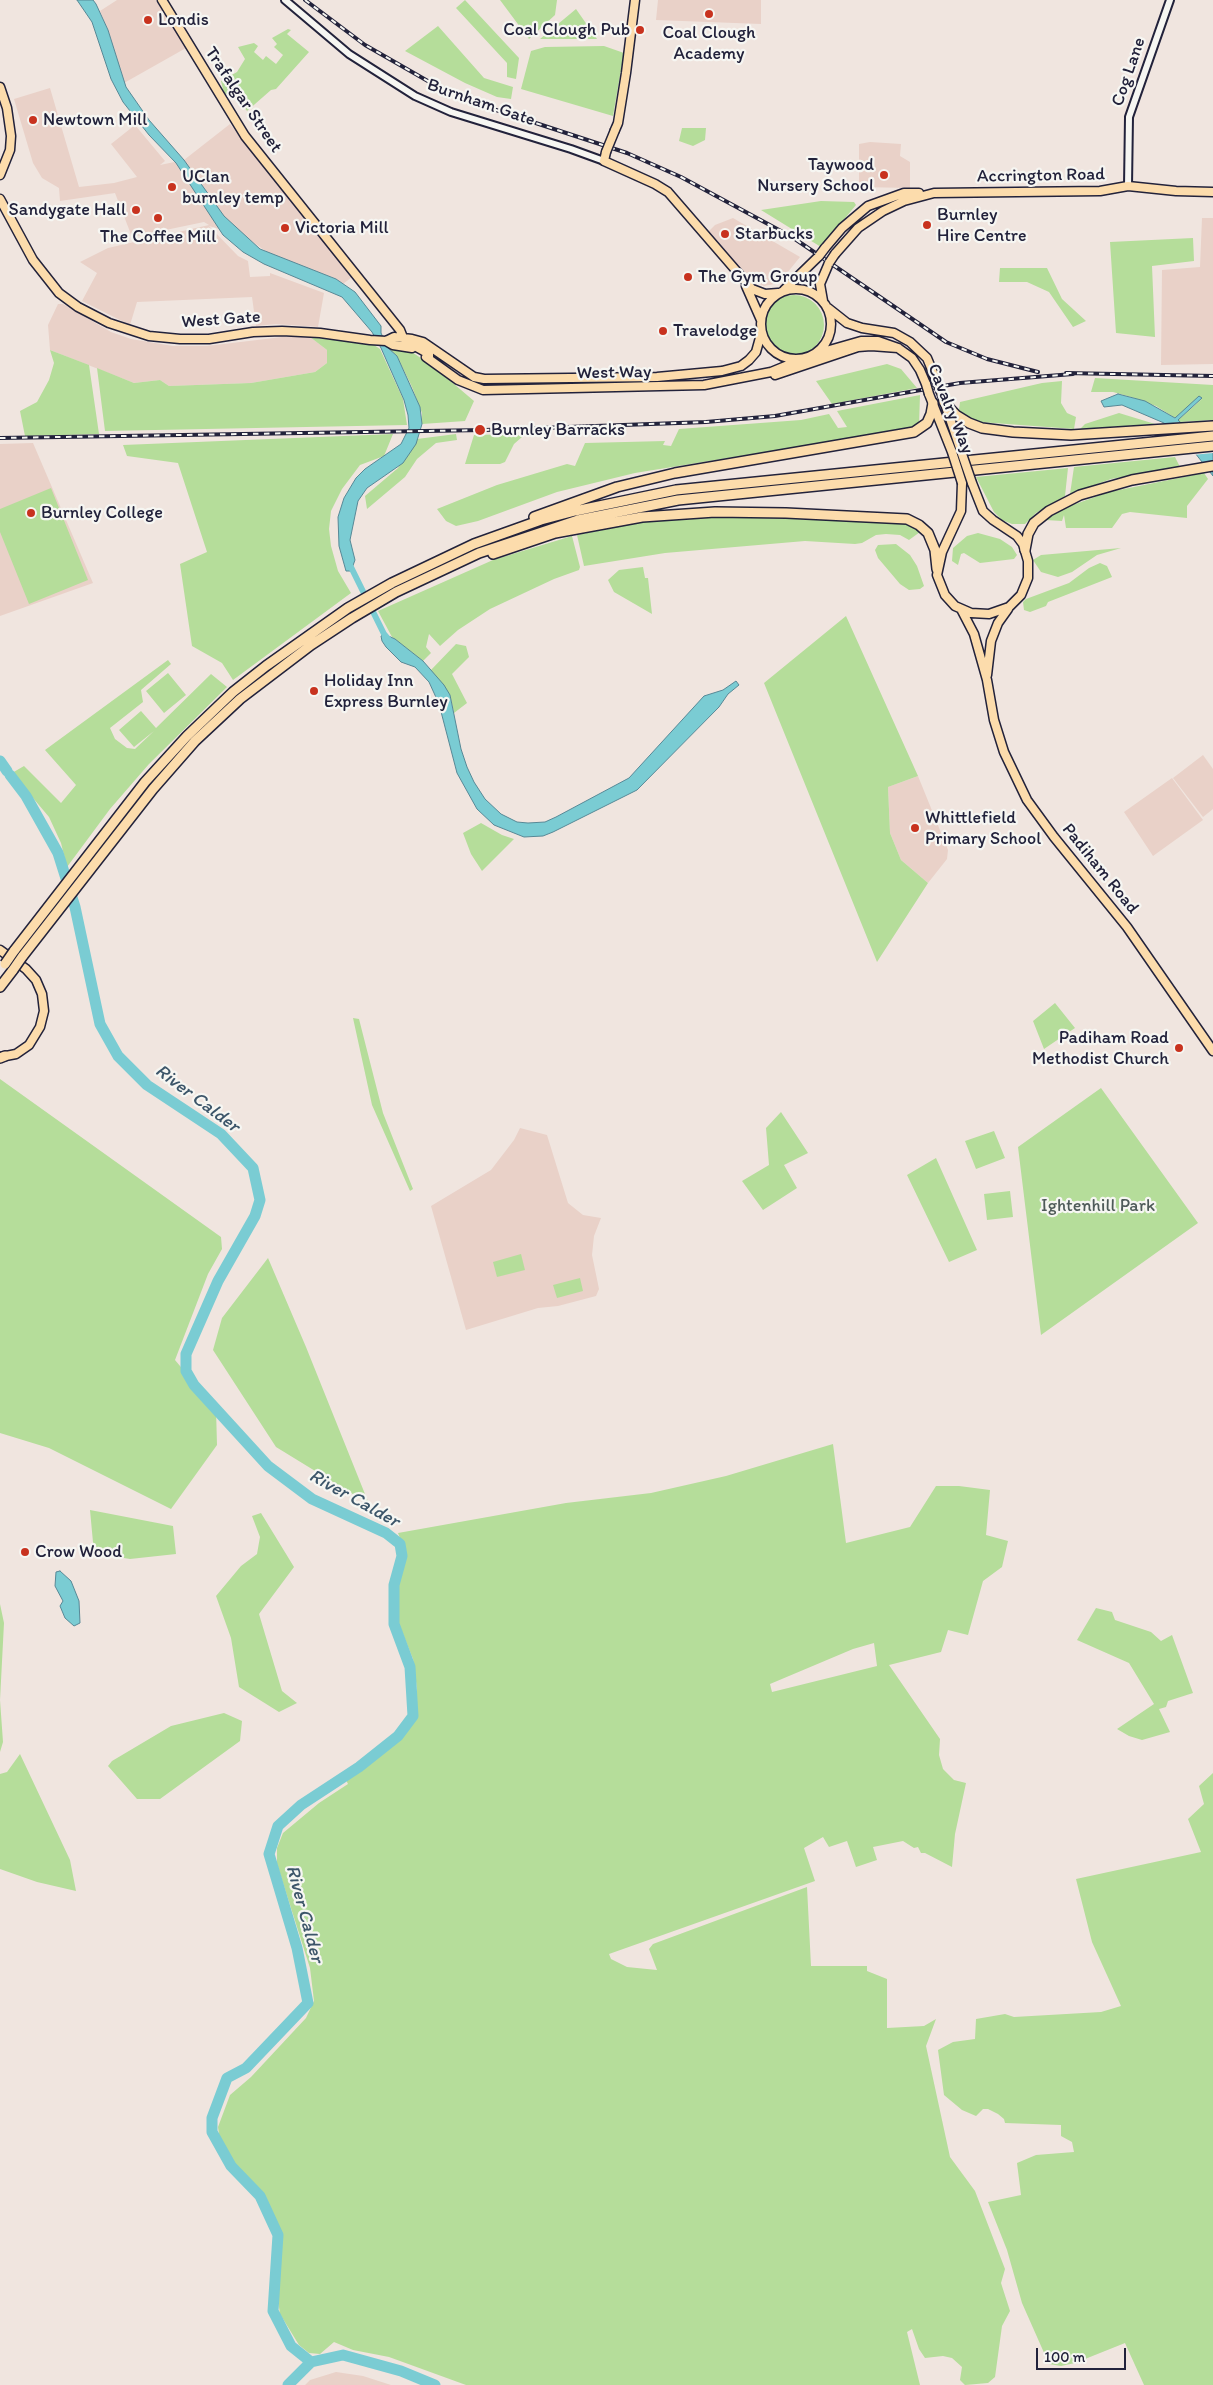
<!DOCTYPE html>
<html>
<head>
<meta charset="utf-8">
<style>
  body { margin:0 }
  #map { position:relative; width:1213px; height:2385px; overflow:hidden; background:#f0e5df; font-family:Itim,sans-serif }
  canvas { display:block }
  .scale { position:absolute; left:1036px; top:2348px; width:90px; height:22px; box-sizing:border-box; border:2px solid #22223b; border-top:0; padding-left:6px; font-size:15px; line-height:18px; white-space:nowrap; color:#22223b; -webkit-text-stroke:4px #f6f6f2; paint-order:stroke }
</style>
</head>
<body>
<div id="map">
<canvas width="1213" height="2385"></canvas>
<div class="scale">100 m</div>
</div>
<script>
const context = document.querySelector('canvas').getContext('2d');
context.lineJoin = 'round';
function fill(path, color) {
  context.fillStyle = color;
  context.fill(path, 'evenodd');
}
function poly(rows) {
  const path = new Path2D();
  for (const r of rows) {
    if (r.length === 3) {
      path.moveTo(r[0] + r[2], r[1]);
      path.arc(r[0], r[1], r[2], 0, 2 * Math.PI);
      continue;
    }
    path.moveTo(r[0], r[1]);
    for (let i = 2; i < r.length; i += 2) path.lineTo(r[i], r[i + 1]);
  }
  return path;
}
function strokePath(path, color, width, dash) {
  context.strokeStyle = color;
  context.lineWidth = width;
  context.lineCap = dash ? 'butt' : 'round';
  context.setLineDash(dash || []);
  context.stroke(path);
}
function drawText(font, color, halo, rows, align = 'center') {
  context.font = font + ' Itim,sans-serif';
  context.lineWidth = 4.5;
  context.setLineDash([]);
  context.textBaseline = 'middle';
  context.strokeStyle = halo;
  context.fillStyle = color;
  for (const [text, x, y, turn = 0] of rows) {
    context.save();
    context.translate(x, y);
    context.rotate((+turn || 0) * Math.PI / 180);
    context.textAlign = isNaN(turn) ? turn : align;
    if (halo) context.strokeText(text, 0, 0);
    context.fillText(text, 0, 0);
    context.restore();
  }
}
const built = poly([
  [117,0,156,0,186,48,124,83,108,30,100,11],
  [658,0,761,0,761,24,656,20],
  [50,88,79,187,114,183,137,177,111,144,135,125,165,161,160,165,184,160,230,124,277,183,282,181,352,268,352,277,343,284,336,279,270,254,244,236,209,226,238,256,248,261,250,277,270,276,270,273,324,293,318,327,276,324,256,326,252,297,137,302,130,325,82,301,97,273,80,262,108,248,209,225,204,222,132,237,115,193,60,201,59,188,42,178,33,163,14,99],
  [870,142,901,144,900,156,910,162,910,188,859,187,859,144],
  [733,218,800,257,779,283,764,286,749,279,708,232,715,225],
  [1202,218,1213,218,1213,364,1161,365,1162,270,1200,267],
  [58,304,63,304,111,332,131,339,173,346,207,346,282,337,310,337,327,350,327,363,315,372,251,383,169,386,160,380,134,383,50,350,48,325],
  [33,443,93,583,0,616,0,444],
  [1203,755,1213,769,1213,809,1203,817,1173,778],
  [918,776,948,850,947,859,928,883,901,860,890,833,888,787],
  [1172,778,1203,820,1153,856,1124,812],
  [520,1128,547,1135,568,1203,583,1215,601,1218,594,1236,592,1255,599,1289,596,1296,558,1306,538,1308,466,1330,431,1206,491,1170,514,1140],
  [336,2372,363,2376,391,2385,305,2385,310,2380]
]);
const green = poly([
  [465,0,519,58,516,79,507,77,507,63,456,8],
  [500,0,557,0,555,15,529,39],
  [576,9,597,39,540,39],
  [438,26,484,78,513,87,511,99,497,97,465,83,405,51],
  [288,29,291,30,287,34,309,52,276,89,271,90,247,111,241,103,224,93,221,81,237,72,245,59,238,47,254,43,258,46,254,52,263,60,266,56,276,64,283,55,274,47,277,44,272,38],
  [604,46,624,53,613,116,521,89,531,51,545,47],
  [682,128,706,128,705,140,693,146,679,141],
  [821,201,854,202,856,205,821,247,761,210],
  [1193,238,1194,261,1152,266,1155,337,1116,333,1110,242],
  [1000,268,1047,268,1062,299,1086,321,1073,327,1049,292,1027,282,999,282],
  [794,325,30],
  [310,337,374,345,380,349,403,399,407,425,105,431,97,368,134,383,160,380,169,386,251,383,315,372,327,363,327,350],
  [388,348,409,350,434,367,474,401,465,421,422,424,422,413,412,387,397,356],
  [50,350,89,365,99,434,25,436,20,411,37,402,49,380,54,363],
  [887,364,901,369,917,388,832,404,816,381],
  [1095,378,1213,385,1213,420,1180,422,1178,420,1202,399,1175,418,1156,406,1131,397,1113,392,1091,392],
  [1062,381,1061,403,1067,413,1076,417,1074,429,980,422,968,419,959,410,960,402,1042,383],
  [920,395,919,425,914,428,635,473,557,492,478,521,456,526,446,521,437,509,497,485,567,464,575,466,585,443,665,441,663,445,671,446,679,429,801,420,829,414,838,428,847,427,837,411],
  [1119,413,1155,424,1080,429,1085,424],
  [393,434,384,456,360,465,342,489,331,511,329,529,331,546,338,571,351,593,233,680,222,663,192,646,180,564,207,552,178,463,127,456,123,445],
  [456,434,457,440,436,443,417,459,405,477,367,509,365,496,398,468,417,439],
  [516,434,522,437,514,444,505,462,500,464,465,464,474,435],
  [1175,457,1180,467,1111,479,1070,494,1074,467],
  [1068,468,1065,496,1036,513,1025,524,1012,524,1002,520,994,512,976,477],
  [1204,473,1208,479,1187,506,1187,518,1130,512,1122,514,1112,528,1066,528,1064,515,1062,521,1045,520,1067,507,1109,492],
  [51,488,88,580,29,604,0,532,0,509],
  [724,517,901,522,912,526,920,532,909,540,900,535,886,534,876,535,862,543,855,544,805,541,665,553,584,566,577,535,643,522],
  [978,533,1000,539,1012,547,1017,555,1014,559,980,563,964,553,961,554,958,565,952,561,953,548,967,536],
  [572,536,580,567,579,570,554,579,490,609,458,630,440,646,429,634,426,647,431,653,423,661,392,637,378,611,493,560],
  [896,544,910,555,917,566,924,586,920,589,909,590,900,584,878,558,875,550,878,545],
  [1121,548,1097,555,1072,572,1058,577,1041,572,1033,560,1041,555],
  [1100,563,1107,566,1112,577,1048,602,1046,606,1030,612,1024,610,1023,602,1026,599,1069,583,1089,568],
  [643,567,645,578,648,578,652,614,614,592,608,580,619,570],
  [846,616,918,776,888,787,890,833,901,860,928,883,877,962,764,683],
  [456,644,466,646,469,657,452,674,467,703,454,713,450,695,430,671],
  [168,660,171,664,141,690,143,702,110,728,115,739,127,748,135,749,154,731,134,747,119,730,141,711,156,728,211,674,227,687,149,764,110,809,67,867,61,843,49,817,12,773,24,766,61,803,76,785,45,750],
  [168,673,186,695,164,713,146,691],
  [481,823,502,835,514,839,482,871,471,854,463,833],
  [1055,1003,1075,1028,1044,1049,1033,1021],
  [353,1018,359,1019,383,1113,413,1189,410,1191,372,1105],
  [0,1079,221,1237,222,1249,208,1274,175,1360,216,1409,217,1445,171,1509,49,1448,0,1433],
  [1101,1088,1198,1223,1041,1335,1018,1147],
  [781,1112,808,1153,784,1165,797,1188,763,1210,742,1181,769,1165,766,1128],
  [994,1131,1005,1158,976,1169,965,1141],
  [936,1158,977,1250,949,1262,907,1175],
  [1010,1191,1013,1217,987,1220,984,1194],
  [521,1254,525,1270,497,1277,493,1262],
  [268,1258,306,1347,369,1504,276,1447,213,1350,222,1318],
  [580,1278,583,1291,557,1298,553,1285],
  [833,1444,846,1543,910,1527,936,1486,959,1486,990,1490,986,1535,1008,1541,1002,1567,983,1581,968,1635,948,1630,941,1652,889,1665,940,1739,939,1755,943,1769,954,1780,966,1783,955,1834,952,1867,925,1853,921,1853,918,1847,914,1848,903,1841,873,1847,877,1860,856,1867,847,1841,829,1847,823,1837,804,1848,815,1881,609,1954,611,1959,627,1967,657,1970,649,1949,653,1944,807,1887,811,1966,867,1966,867,1971,887,1979,887,2028,924,2026,936,2019,926,2046,950,2157,975,2191,1005,2269,1001,2283,1010,2311,1002,2326,995,2377,988,2383,965,2385,960,2380,962,2367,952,2358,943,2356,925,2358,919,2349,912,2329,907,2332,920,2385,466,2385,389,2357,353,2350,334,2342,320,2354,309,2353,299,2345,280,2314,278,2300,282,2242,279,2228,265,2198,236,2165,220,2141,218,2127,230,2095,251,2077,306,2018,314,2001,310,1968,277,1864,277,1848,283,1833,319,1803,348,1784,346,1780,388,1747,408,1729,415,1717,417,1689,413,1659,397,1619,397,1584,406,1554,398,1533,566,1503,651,1493,726,1476],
  [874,1643,877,1666,772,1692,770,1684,853,1649],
  [90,1510,173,1526,176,1554,130,1559,94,1553],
  [261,1513,294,1567,259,1614,282,1691,297,1703,279,1712,239,1687,231,1638,216,1596,241,1566,257,1554,260,1537,252,1516],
  [0,1604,4,1623,0,1700,3,1742,0,1752],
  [1096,1608,1112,1612,1115,1620,1151,1632,1161,1641,1172,1635,1193,1693,1168,1701,1166,1707,1159,1709,1170,1732,1142,1740,1129,1736,1117,1729,1154,1704,1129,1663,1077,1640],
  [224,1713,242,1721,240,1741,160,1799,137,1799,108,1766,112,1761,171,1726],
  [20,1754,70,1860,76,1891,37,1882,0,1869,0,1774,7,1772],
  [1213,1773,1213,2385,1144,2385,1125,2343,1075,2363,1061,2366,1049,2364,1022,2303,1007,2250,988,2202,1021,2195,1017,2163,1036,2155,1074,2152,1072,2142,1061,2136,1061,2125,1005,2123,1004,2119,998,2114,988,2109,983,2109,976,2116,962,2110,944,2095,938,2050,953,2042,975,2039,976,2019,1005,2014,1014,2017,1101,2012,1121,2006,1092,1942,1076,1879,1201,1852,1188,1819,1204,1804,1199,1786]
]);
const water = poly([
  [77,0,93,0,96,4,108,30,126,87,149,120,184,160,224,216,260,249,336,279,355,292,381,326,381,333,388,348,397,356,420,407,422,424,416,444,403,463,367,488,358,501,350,540,355,560,351,571,346,571,339,546,338,517,344,498,356,478,365,469,401,444,409,428,408,415,404,400,381,348,372,332,342,297,264,264,243,252,223,235,176,163,149,135,123,102,111,79,92,22,77,0],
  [1118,394,1145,401,1175,418,1199,396,1202,398,1178,420,1213,453,1213,476,1188,444,1164,423,1122,405,1104,407,1101,401,1118,394],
  [384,634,395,639,423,661,444,685,450,695,461,749,467,767,474,782,485,799,501,814,517,822,528,823,545,822,556,817,629,778,704,696,723,690,736,681,739,685,728,694,719,707,637,790,553,832,543,836,524,837,494,825,477,809,457,773,439,704,429,682,415,667,401,662,386,647,382,641,381,636,384,634],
  [60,1571,71,1581,79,1601,80,1623,74,1626,65,1618,60,1606,63,1601,55,1586,56,1572,60,1571]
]);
const pier = poly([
  [1184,422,1204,438,1213,449,1213,453,1192,455,1186,446,1160,424]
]);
const canal = poly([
  [350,565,384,634,389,640]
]);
const river = poly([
  [0,761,7,771],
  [10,775,26,796,58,853,75,907,100,1024,118,1056,147,1085,221,1134,253,1168,260,1200,255,1216,218,1281,186,1354,186,1371,194,1385,268,1466,312,1499,386,1533,400,1544,402,1556,394,1585,394,1624,410,1667,413,1716,398,1736,359,1767,301,1805,278,1826,269,1854,297,1948,308,2003,246,2068,227,2078,212,2118,212,2132,231,2166,260,2196,278,2235,273,2311,291,2346,311,2362,343,2355,401,2371,435,2385],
  [288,2385,311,2362]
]);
const minor = poly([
  [285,0,349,54,415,96,451,112,571,149,604,161],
  [1128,186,1129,117,1170,0]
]);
const major = poly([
  [162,0,245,136,400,330,404,340,429,354,429,358],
  [0,87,7,108,11,136,10,150,0,175],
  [615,130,618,123,626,73,635,0],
  [606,152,604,161,655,184,668,192,752,289,765,294,778,293],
  [0,199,33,260,59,293,78,307,109,323,149,336,180,339,209,339,253,332,282,331,320,333,370,340,386,341,394,337,412,339,423,342,474,377,484,379,657,377,722,371,741,366,749,360,756,352,761,334],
  [825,248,842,228,868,206,904,193,919,193],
  [835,254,858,228,883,211,904,201,934,193,1100,191,1128,186,1176,191,1213,192],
  [746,286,761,320],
  [796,324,35],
  [784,290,819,256],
  [823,301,820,284,829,263],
  [828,308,847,323,862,328,894,333,910,342,927,358,937,382],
  [386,341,393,345,412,348],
  [819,353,861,341,878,341,898,348,912,358,920,370,926,384],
  [426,357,458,380,483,390,704,385,771,372,805,358],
  [775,375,858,347,871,346,898,348],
  [941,392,961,451],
  [929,394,952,452],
  [962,483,961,511,942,552,937,575,945,595,955,606,971,613,989,614,1009,607,1021,595,1028,578,1028,561,1023,544,1017,536,993,520,983,511,972,483],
  [961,609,974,634,987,680,994,720,1004,752,1027,800,1054,837,1127,927,1213,1051],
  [987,675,991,641,998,623,1008,609],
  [0,950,26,969,36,980,42,994,44,1011,40,1027,29,1045,16,1054,0,1057]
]);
const highway = poly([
  [944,402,956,415,969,423,982,428,1013,432,1071,435,1213,426],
  [534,517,617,487,675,473,914,432,927,423,931,414,933,403],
  [1025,550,1028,534,1034,523,1049,511,1080,495,1132,480,1213,466],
  [493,554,555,533,642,517,715,512,786,513,907,519,919,525,928,533,935,550,937,569],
  [14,951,145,782,187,736,233,692,266,666,348,608,392,583,474,544,541,520,575,511,676,490,1213,436],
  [22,957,153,789,195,741,240,699,311,645,352,618,396,592,479,553,578,520,678,500,1213,446],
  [0,987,13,970],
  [0,1058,5,1056]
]);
const rail = poly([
  [305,0,365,45,433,84,487,107,627,153,681,177,792,237,946,342,987,359,1038,372],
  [1066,373,1213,376],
  [0,438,485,430,706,422,775,416,960,383,1073,374]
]);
const majorBridge = poly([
  [606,152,615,130],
  [819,256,825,248],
  [829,263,835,254],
  [937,382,941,392],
  [926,384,929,394],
  [961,451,972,483],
  [952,452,962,483]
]);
const highwayBridge = poly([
  [5,964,14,951],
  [13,970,22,957]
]);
const markers = [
  [709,14,5,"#c8321e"],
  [148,20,5,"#c8321e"],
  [640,30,5,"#c8321e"],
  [33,120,5,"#c8321e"],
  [884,175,5,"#c8321e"],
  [172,187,5,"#c8321e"],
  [136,210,5,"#c8321e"],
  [158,218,5,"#c8321e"],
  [927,225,5,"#c8321e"],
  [285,228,5,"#c8321e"],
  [725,234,5,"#c8321e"],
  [688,277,5,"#c8321e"],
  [663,331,5,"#c8321e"],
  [480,430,6,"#c8321e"],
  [31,513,5,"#c8321e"],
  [314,691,5,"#c8321e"],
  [915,828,5,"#c8321e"],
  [1179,1048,5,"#c8321e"],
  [25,1552,5,"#c8321e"]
];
const poiNames = [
  ["Londis",158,20],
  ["Coal Clough Pub",630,30,"right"],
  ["Coal Clough",709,33,"center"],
  ["Academy",709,54,"center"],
  ["Newtown Mill",43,120],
  ["Taywood",874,165,"right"],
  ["Nursery School",874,186,"right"],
  ["UClan",182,177],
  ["burnley temp",182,198],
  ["Sandygate Hall",126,210,"right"],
  ["Burnley",937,215],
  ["Hire Centre",937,236],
  ["Victoria Mill",295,228],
  ["Starbucks",735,234],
  ["The Coffee Mill",158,237,"center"],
  ["The Gym Group",698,277],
  ["Travelodge",673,331],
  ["Burnley Barracks",491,430],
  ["Burnley College",41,513],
  ["Holiday Inn",324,681],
  ["Express Burnley",324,702],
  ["Whittlefield",925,818],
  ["Primary School",925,839],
  ["Padiham Road",1169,1038,"right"],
  ["Methodist Church",1169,1059,"right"],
  ["Crow Wood",35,1552]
];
const streetNames = [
  ["Cog Lane",1129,72,-71],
  ["Trafalgar Street",243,100,56],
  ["Burnham Gate",481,103,19],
  ["Accrington Road",1041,176,-1],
  ["West Gate",221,320,-4],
  ["West Way",614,373,-1],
  ["Cavalry Way",950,409,68],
  ["Padiham Road",1100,869,51]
];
const parkNames = [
  ["Ightenhill Park",1098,1206]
];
const waterNames = [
  ["River Calder",197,1099,37],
  ["River Calder",354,1499,29],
  ["River Calder",304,1914,75]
];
fill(built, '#e9d1c8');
fill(green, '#b5dd9a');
fill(water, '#7accd3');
strokePath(water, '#578896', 1);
fill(pier, '#f0e5df');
strokePath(canal, '#7accd3', 6);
strokePath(river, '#7accd3', 11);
strokePath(minor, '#22223b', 10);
strokePath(major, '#22223b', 11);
strokePath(highway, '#22223b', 12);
strokePath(minor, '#f6f6f2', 6);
strokePath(major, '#fcdcac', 8);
strokePath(highway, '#fcdcac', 9);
strokePath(rail, '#22223b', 4);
strokePath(rail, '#f6f6f2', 2, [5.5]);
strokePath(majorBridge, '#22223b', 11, []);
strokePath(highwayBridge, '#22223b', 12, []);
strokePath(majorBridge, '#fcdcac', 8);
strokePath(highwayBridge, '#fcdcac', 9);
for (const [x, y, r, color] of markers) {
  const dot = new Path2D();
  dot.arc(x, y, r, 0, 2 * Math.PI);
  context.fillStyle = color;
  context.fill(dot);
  strokePath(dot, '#f6f6f2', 2);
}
drawText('18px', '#22223b', '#f6f6f2', poiNames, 'left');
drawText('18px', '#22223b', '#f6f6f2', streetNames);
drawText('18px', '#4e5a58', '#f6f6f2', parkNames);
drawText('italic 19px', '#3c5569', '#f6f6f2', waterNames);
</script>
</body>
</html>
